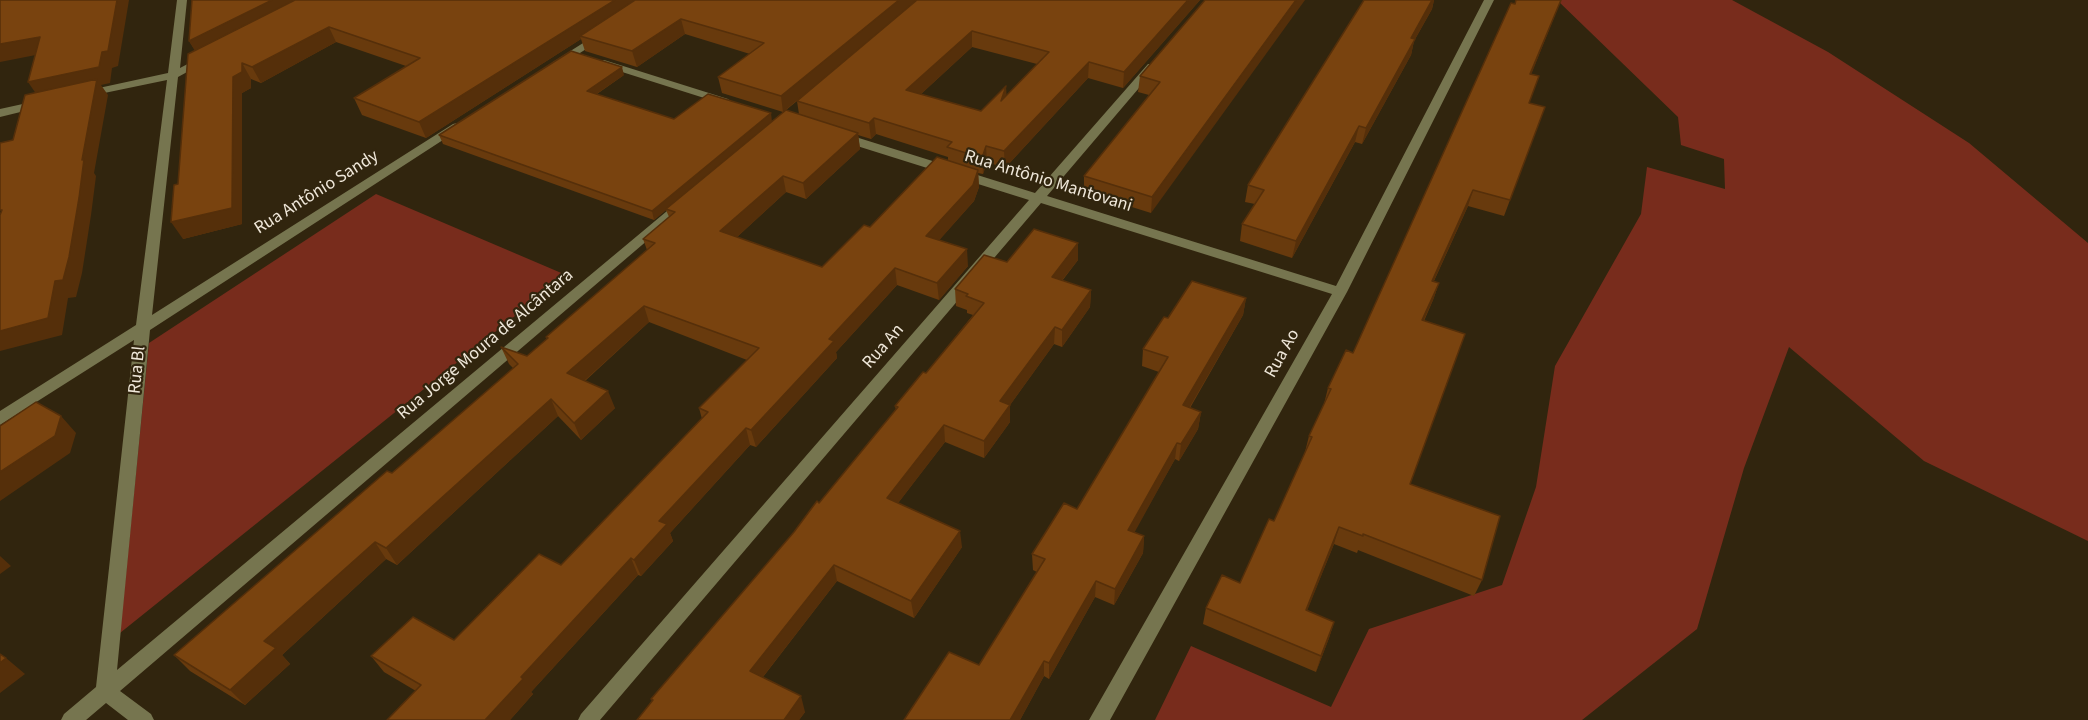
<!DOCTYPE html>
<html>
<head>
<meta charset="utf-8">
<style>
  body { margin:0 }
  canvas { display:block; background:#31250e }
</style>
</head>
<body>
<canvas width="2088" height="720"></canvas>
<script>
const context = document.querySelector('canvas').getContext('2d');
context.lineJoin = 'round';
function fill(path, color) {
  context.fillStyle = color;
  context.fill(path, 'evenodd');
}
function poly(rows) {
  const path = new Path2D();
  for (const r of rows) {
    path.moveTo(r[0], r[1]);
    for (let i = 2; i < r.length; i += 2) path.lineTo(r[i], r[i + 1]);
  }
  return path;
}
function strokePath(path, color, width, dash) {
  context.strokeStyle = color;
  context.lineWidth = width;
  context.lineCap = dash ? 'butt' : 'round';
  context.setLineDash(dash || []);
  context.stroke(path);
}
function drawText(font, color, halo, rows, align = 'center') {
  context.font = font + ' "Source Sans 3",sans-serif';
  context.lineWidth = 4.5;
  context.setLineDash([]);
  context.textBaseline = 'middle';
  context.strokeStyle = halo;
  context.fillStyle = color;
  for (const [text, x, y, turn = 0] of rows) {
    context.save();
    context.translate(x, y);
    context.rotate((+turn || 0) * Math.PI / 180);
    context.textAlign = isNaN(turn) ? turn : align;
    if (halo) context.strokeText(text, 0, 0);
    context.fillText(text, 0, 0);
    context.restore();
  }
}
const green = poly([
  [1557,0,1732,0,1828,52,1969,143,2088,243,2088,541,1924,461,1789,347,1744,468,1697,629,1582,720,1155,720,1191,646,1331,707,1369,629,1502,585,1536,487,1555,366,1641,214,1647,167,1725,189,1724,159,1681,145,1678,117],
  [376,194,566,275,120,633,149,343]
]);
const minor = poly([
  [177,0,187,0,180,68,201,57,209,57,211,59,178,77,152,315,453,124,457,123,463,127,150,330,117,670,679,201,684,200,690,204,120,691,151,714,154,720,128,720,106,703,86,720,61,720,64,714,96,687,134,340,0,425,0,411,136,325,167,80,85,97,79,94,85,91,168,73,177,0],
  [1484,0,1494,0,1347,292,1110,720,1089,720,1332,294,1041,203,600,720,578,720,581,714,1029,200,838,140,838,134,846,134,1035,193,1148,64,1156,64,1156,68,1047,196,1336,286,1484,0],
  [599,33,604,36,603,38,563,64,559,65,553,62,599,33],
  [604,60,728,99,730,101,724,104,720,103,600,65,598,63,604,60],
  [41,100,45,102,45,106,0,117,0,109,41,100]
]);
const wall = poly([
  [192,0,1200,0,1123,88,1088,78,1005,168,987,162,983,174,978,173,979,187,974,201,939,240,968,266,939,300,897,285,836,352,837,358,756,447,750,445,670,533,673,541,641,576,638,575,531,692,533,694,510,720,387,720,416,691,384,672,371,656,454,640,561,565,702,419,699,408,747,360,649,322,585,381,615,408,581,440,558,416,397,565,386,559,282,655,290,664,245,705,190,671,174,655,392,473,513,368,509,364,501,347,527,356,547,340,546,337,647,250,643,239,669,217,666,210,654,220,443,144,439,135,624,75,597,94,674,119,772,121,783,112,722,93,718,77,750,54,685,34,637,67,585,51,581,39,426,138,362,115,354,98,406,66,336,42,261,83,251,79,251,88,242,93,242,224,183,239,178,184,195,50,189,41],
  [972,47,1037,64,1006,96,1006,86,981,111,921,94],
  [797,101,799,114,786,110],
  [876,134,948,157,948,161,822,267,737,237,786,192,806,199,860,149,858,135,871,139],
  [1205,0,1151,213,1084,192,1084,176,1149,95,1138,92,1140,76],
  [1364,0,1434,0,1432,9,1414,41,1411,55,1362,144,1355,142,1292,258,1240,241,1242,224,1255,204,1245,202,1248,185],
  [1555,15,1531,74,1539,76,1529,103,1545,107,1504,216,1468,206,1434,281,1439,283,1433,300,1424,321,1410,484,1482,580,1474,596,1358,550,1357,553,1334,544,1307,610,1334,622,1329,638,1316,672,1203,624,1206,608,1240,583,1274,521,1305,452,1309,436,1324,404,1328,388,1353,353],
  [1078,260,1062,281,1091,290,1090,307,1062,347,1054,344,1010,405,1010,422,984,458,945,442,898,503,962,547,914,618,837,581,763,677,805,712,799,720,637,720,652,701,651,699,819,503,896,410,895,406,926,373,973,315,967,313,967,310,956,306,955,289,1007,262],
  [1246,298,1243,315,1190,408,1201,412,1198,429,1179,461,1175,459,1134,532,1144,536,1143,553,1114,605,1095,597,1049,679,1044,676,1020,720,904,720,979,665,1037,572,1033,570,1032,554,1077,509,1159,372,1142,366,1143,349,1168,318]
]);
const shadedWall = poly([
  [117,0,129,0,118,66,112,68,110,83,101,85,108,95,94,173,96,176,91,215,82,273,76,297,68,298,62,335,0,351,0,331,39,98,28,82,102,52],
  [272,0,311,0,198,56,189,41],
  [615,0,643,0,580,36,581,39,426,138,419,122],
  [899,0,918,0,783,112,781,96],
  [1188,0,1200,0,1123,88,1124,72],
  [1296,0,1305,0,1151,213,1152,197],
  [1432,0,1434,0,1432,9,1414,41,1411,55,1362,144,1366,128,1411,38],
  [1561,0,1525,90,1530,74],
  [681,19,685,34,637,67,632,51],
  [329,27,336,42,261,83,252,67],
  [972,31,972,47,908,106,906,90],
  [40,37,51,52,0,62,0,44],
  [1089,62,1088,78,1005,168,1004,151],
  [242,63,251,79,251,88,242,93,242,224,183,239,171,222,233,77],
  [622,67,624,75,589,99,587,91],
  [1006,86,1007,102,1001,101],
  [771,113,772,122,654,220,652,211],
  [874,118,876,134,871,139,869,123],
  [1359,126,1355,142,1292,258,1296,241],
  [858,133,860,149,806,199,803,183],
  [986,146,987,162,983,174,982,158],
  [978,170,979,187,974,201,928,253,926,236],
  [783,176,786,192,725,248,720,231],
  [1473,190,1468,206,1426,298,1432,281],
  [1078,243,1078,260,1051,294,1052,277],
  [967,249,968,266,939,300,937,283],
  [895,268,897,285,836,352,837,358,756,447,751,430,829,339],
  [1439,283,1433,300,1416,337,1422,320],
  [1091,290,1090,307,1062,347,1062,330],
  [1246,298,1243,315,1181,422,1183,405],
  [644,306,649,322,574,390,567,373],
  [1055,327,1054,344,1010,405,1010,422,984,458,984,441,1000,401],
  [608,391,615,408,581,440,574,423],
  [551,399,558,416,397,565,386,548],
  [1201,412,1198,429,1179,461,1181,444],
  [61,416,76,433,70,453,0,501,0,472],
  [944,425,945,442,889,515,887,498],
  [746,428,750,445,670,533,673,541,641,576,634,560,659,521],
  [1177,443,1175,459,1127,546,1128,530],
  [1339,527,1334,544,1301,626,1306,610],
  [960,531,962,547,914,618,911,601],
  [1144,536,1143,553,1114,605,1115,589],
  [375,542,386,559,282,655,290,664,245,705,230,690,264,641],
  [0,556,11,566,0,574],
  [631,558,638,575,531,692,533,694,510,720,485,720,521,677],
  [834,565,837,581,755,687,750,671],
  [1096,581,1095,597,1049,679,1049,663],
  [1334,622,1329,638,1316,672,1321,656],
  [6,658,25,674,0,693,0,663],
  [1044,661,1044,676,1020,720,1010,720],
  [801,696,805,712,799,720,784,720]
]);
const building = poly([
  [0,0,117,0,108,51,102,52,99,67,28,82,40,37,0,44,0,0],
  [192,0,272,0,189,41,192,0],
  [295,0,615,0,419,122,354,98,420,58,329,27,252,67,242,63,242,72,233,77,232,208,171,222,174,185,178,184,188,54,295,0],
  [635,0,899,0,781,96,718,77,764,43,681,19,632,51,580,36,635,0],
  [917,0,1188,0,1124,72,1089,62,1004,151,986,146,982,158,947,147,952,142,874,118,869,123,797,101,917,0],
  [972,31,1049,52,1001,101,1006,86,981,111,906,90,972,31],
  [1205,0,1296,0,1152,197,1084,176,1160,82,1140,76,1205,0],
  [1364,0,1432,0,1411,38,1415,39,1366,128,1359,126,1296,241,1242,224,1264,190,1248,185,1364,0],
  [1516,0,1561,0,1530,74,1539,76,1529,103,1545,107,1510,200,1473,190,1432,281,1439,283,1422,320,1465,334,1410,484,1500,516,1482,580,1363,534,1363,536,1339,527,1306,610,1334,622,1321,656,1206,608,1222,575,1240,583,1269,519,1274,521,1312,437,1309,436,1331,389,1328,388,1346,350,1353,353,1511,3,1515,4,1516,0],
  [571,51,622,67,587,91,674,119,708,94,771,113,652,211,439,135,571,51],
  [97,79,82,160,84,159,79,198,69,257,63,280,55,281,48,318,0,331,0,215,2,210,0,210,0,143,13,140,25,95,97,79],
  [786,110,858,133,803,183,783,176,720,231,822,267,864,225,870,227,937,157,978,170,973,185,926,236,967,249,937,283,895,268,829,339,834,341,751,430,746,428,659,521,667,524,634,560,631,558,521,677,523,679,485,720,387,720,421,685,371,656,413,617,454,640,539,554,561,565,708,412,699,408,759,348,644,306,567,373,608,391,574,423,551,399,386,548,375,542,264,641,276,648,230,690,174,655,387,471,392,473,518,364,501,347,527,356,548,338,546,337,655,243,643,239,675,212,666,209,786,110],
  [1034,229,1078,243,1052,277,1091,290,1062,330,1055,327,1000,401,1010,405,984,441,944,425,887,498,960,531,911,601,834,565,750,671,801,696,784,720,637,720,653,700,651,699,794,532,817,501,819,503,898,407,895,406,923,372,926,373,984,303,966,296,968,294,955,289,984,255,1007,262,1034,229],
  [1192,281,1246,298,1183,405,1201,412,1181,444,1177,443,1128,530,1144,536,1115,589,1096,581,1049,663,1044,661,1010,720,904,720,949,652,979,665,1045,559,1032,554,1064,503,1077,509,1168,357,1143,349,1164,317,1168,318,1192,281],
  [36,402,61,416,55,436,0,472,0,426,36,402],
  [0,654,6,658,0,663,0,654]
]);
const streetNames = [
  ["Rua Antônio Mantovani",1048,182,17],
  ["Rua Antônio Sandy",317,193,-32],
  ["Rua Jorge Moura de Alcântara",486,345,-40],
  ["Rua An",884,347,-49],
  ["Rua Ao",1283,354,-61],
  ["Rua Bl",138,370,-84]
];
fill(green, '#782c1c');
fill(minor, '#76754f');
fill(wall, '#683a0d');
fill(shadedWall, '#552f0a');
fill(building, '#79430f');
strokePath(building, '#552f0a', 1.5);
drawText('18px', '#efe7d9', '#31250e', streetNames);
</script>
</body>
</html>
